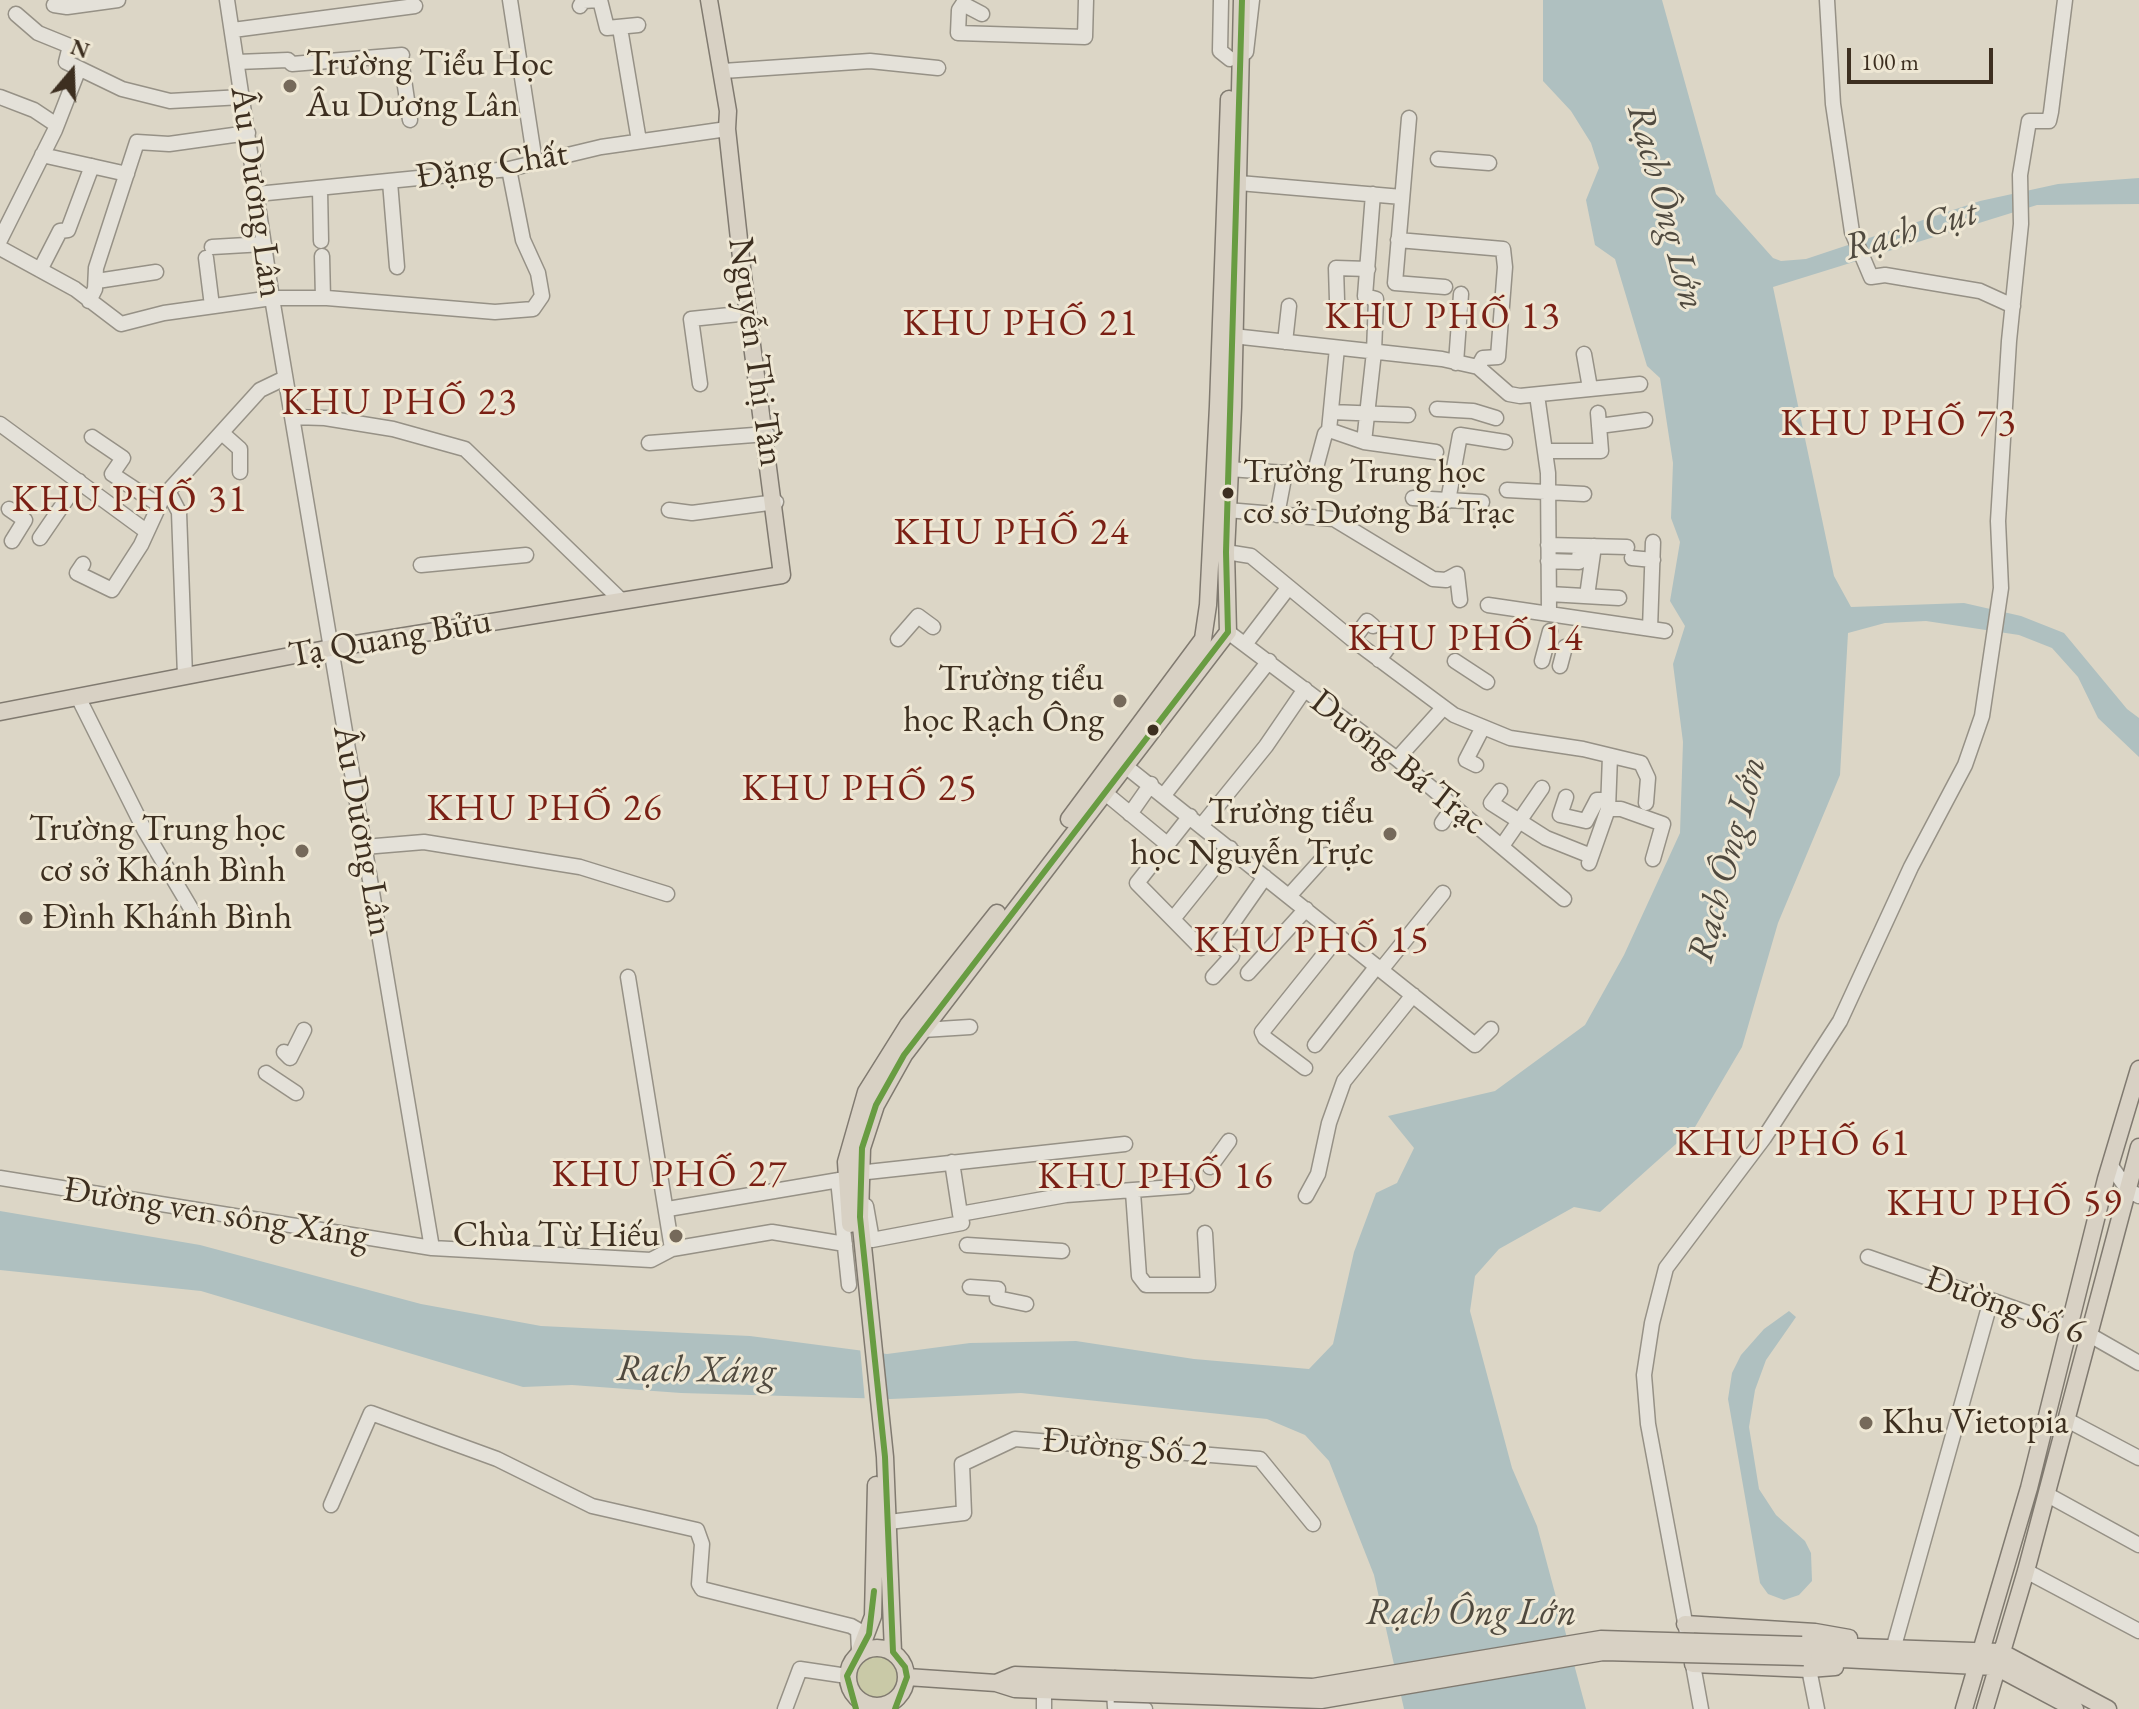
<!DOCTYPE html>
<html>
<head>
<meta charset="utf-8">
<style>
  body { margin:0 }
  #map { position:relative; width:2139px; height:1709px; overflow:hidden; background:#dcd6c6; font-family:"EB Garamond",serif }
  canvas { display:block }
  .north { position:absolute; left:32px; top:32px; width:80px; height:80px; -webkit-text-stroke:6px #eee7d4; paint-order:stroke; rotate:19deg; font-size:22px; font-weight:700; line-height:32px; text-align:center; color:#3d2f20 }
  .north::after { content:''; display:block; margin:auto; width:28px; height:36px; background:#3d2f20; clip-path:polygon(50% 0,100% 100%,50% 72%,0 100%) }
  .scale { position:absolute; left:1847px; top:48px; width:146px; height:36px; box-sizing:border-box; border:4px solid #3d2f20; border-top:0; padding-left:10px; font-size:24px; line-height:28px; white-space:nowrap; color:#3d2f20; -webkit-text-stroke:6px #eee7d4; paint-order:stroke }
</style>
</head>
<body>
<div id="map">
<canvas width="2139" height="1709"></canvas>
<div class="north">N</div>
<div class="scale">100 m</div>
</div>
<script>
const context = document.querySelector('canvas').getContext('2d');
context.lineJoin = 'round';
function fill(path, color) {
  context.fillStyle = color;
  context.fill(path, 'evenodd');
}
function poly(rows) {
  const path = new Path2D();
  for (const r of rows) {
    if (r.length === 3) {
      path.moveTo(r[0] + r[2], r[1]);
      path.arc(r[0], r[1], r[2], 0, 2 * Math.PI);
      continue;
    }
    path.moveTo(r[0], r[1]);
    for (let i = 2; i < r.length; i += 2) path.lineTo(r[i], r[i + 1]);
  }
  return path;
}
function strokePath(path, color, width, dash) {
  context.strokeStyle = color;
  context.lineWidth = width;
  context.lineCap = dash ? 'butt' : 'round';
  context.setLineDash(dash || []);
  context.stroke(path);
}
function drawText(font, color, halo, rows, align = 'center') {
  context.font = font + ' "EB Garamond",serif';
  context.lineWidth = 6;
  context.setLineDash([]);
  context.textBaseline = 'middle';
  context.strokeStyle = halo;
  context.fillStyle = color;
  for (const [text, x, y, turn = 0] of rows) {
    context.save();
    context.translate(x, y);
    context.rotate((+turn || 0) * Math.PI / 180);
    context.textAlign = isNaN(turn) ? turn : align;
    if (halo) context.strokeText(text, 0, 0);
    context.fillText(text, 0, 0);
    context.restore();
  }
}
const green = poly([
  [878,1676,22]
]);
const water = poly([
  [1543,0,1662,0,1716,194,1773,258,1781,261,1806,259,1980,201,2058,184,2139,178,2139,204,2037,205,1773,287,1834,576,1851,607,1964,603,2021,616,2064,633,2127,709,2139,718,2139,757,2098,718,2078,677,2052,648,2019,635,1926,621,1885,623,1848,633,1840,775,1778,923,1742,1047,1695,1127,1600,1212,1574,1207,1499,1249,1475,1276,1470,1311,1512,1468,1537,1526,1586,1709,1404,1709,1374,1575,1329,1461,1305,1435,1267,1419,1021,1393,891,1399,681,1393,572,1385,523,1387,201,1291,0,1270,0,1211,200,1245,421,1304,541,1326,750,1336,887,1354,970,1343,1076,1341,1194,1359,1309,1369,1333,1344,1354,1252,1376,1193,1397,1183,1414,1148,1388,1116,1495,1091,1585,1025,1624,955,1680,833,1683,742,1673,664,1685,626,1670,601,1680,542,1671,518,1673,463,1660,378,1647,366,1615,259,1595,245,1586,200,1599,168,1591,143,1571,111,1543,81],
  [1789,1311,1796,1317,1766,1360,1755,1390,1749,1427,1759,1489,1776,1515,1805,1541,1811,1553,1812,1581,1799,1595,1784,1600,1768,1594,1760,1583,1728,1399,1732,1373,1741,1355,1764,1329]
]);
const pier = poly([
  [860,1347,880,1349,885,1403,865,1402]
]);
const minor = poly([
  [227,0,272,298,432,1248],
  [510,0,535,162],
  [1221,0,1220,51,1230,59],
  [1827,0,1833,104,1852,232,1871,277,1885,275,1980,291,2013,306],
  [54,5,67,7,118,0],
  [580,6,583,1,600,0,607,28,638,25],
  [16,14,38,33,70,46,66,62,122,89,170,101,242,97],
  [982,14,963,4,959,10,958,33,1085,37,1086,0],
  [620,28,639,141],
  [233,30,415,6],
  [1246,52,1252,0],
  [237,62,288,60,292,64,402,55],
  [402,66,410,120],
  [723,71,870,61,938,68],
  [0,97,34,110,55,124],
  [1409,118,1395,283,1445,287],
  [42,155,127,174],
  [1438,159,1489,163],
  [390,182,397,267],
  [1239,183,1402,197],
  [320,189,321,241],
  [257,194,509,169,601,147,727,129],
  [0,240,55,130,78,71],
  [1398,240,1503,249,1505,267,1498,357,1483,358,1478,367],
  [212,247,264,244],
  [0,248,75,289,121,324,164,313,272,298,327,298,495,312,533,309,542,296,538,273,523,240,509,169],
  [322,256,323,298],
  [206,258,212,306],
  [40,270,60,231,68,230,92,166],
  [97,281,156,272],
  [1337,300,1336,268,1368,269],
  [89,301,95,289,96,268,137,142,169,144,248,133],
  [1233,336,1442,359,1478,367,1509,394,1520,396,1640,384],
  [1285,342,1289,306],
  [1584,354,1590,388],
  [1456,363,1461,294],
  [700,384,691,319,749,313],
  [1537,395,1548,473,1549,612],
  [1437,409,1473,411,1496,418],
  [1331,412,1408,415],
  [292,417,325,418,393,429,465,449,622,601],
  [0,424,146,531],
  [1599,426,1645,420],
  [1329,430,1364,442,1436,452],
  [222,433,240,449,240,472],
  [92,437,123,458,112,474,159,505],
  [1364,442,1374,352,1376,299,1365,296,1373,194],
  [649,443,767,434],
  [1545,451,1601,451,1598,413],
  [1229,469,1314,475,1325,434,1329,430,1337,348],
  [1507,490,1584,494],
  [168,491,179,512,185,676],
  [1413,498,1482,502],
  [1448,501,1460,435,1505,442],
  [9,509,25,520,12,541],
  [669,510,692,513,776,502],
  [1227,510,1334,519,1433,579,1446,580,1457,574,1460,600],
  [1277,515,1285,473],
  [40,538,79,481],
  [1548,545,1627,547],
  [1226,552,1251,556,1353,640,1454,715,1510,738,1583,749,1641,763,1648,778,1646,803],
  [1632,558,1653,560],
  [1548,561,1579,562,1580,546],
  [83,564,77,573,112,590,141,545,163,497,260,390,285,378],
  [421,565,526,555],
  [1549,594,1619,598],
  [1587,596,1594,546],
  [1488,605,1665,631],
  [1650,629,1653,542],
  [1228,632,1397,759,1564,899],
  [898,639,918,616,933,627],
  [1353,640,1367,621,1373,626],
  [1246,643,1288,588],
  [1379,660,1395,638,1389,634],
  [1455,661,1487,682],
  [1542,661,1550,631],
  [1560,666,1565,647],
  [78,697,145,831,196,917],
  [1397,759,1443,708],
  [1124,765,1475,1045,1491,1029],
  [1476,765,1466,760,1483,727],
  [1500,791,1491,803,1546,838,1591,856],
  [1104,792,1167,844],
  [1164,795,1269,661],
  [1566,797,1560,815,1586,821,1597,800,1608,800],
  [1608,809,1621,809,1663,824,1653,859],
  [1130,814,1151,784],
  [1190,816,1137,883,1201,948],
  [1442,823,1454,806],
  [1202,825,1266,746,1305,689],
  [1502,846,1542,788],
  [364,847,424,842,580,867,667,894],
  [1589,863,1608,809,1610,756],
  [1289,896,1326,855],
  [1173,919,1230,848],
  [1381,970,1443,893],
  [1248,973,1306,909],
  [628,977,672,1249],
  [1213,977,1232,956,1218,944,1265,877],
  [923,1030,970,1027],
  [1315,1045,1377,966],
  [284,1052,290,1058,304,1030],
  [1305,1068,1265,1038,1262,1032,1339,936],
  [266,1073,296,1093],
  [952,1162,960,1214],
  [2111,1166,2128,1190,2139,1196],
  [1210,1167,1229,1141],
  [858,1173,1125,1144],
  [0,1178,432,1248,651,1260,672,1249,772,1232,845,1244],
  [838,1180,849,1285],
  [1133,1192,1139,1276,1146,1285,1208,1285,1205,1233],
  [1306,1196,1318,1174,1329,1123,1344,1081,1413,995],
  [866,1206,872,1240,962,1223,960,1214,1066,1195,1187,1186],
  [668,1209,845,1179],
  [967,1245,1062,1251],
  [1868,1257,2088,1334,2139,1363],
  [970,1287,998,1289,997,1298,1026,1304],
  [2067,1420,2139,1458],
  [2046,1494,2139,1545],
  [331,1505,371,1413,497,1459,592,1506,697,1530,702,1544,699,1584,702,1589,851,1626,858,1630,859,1651],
  [889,1522,964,1513,962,1464,1015,1439,1260,1459,1313,1524],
  [2026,1571,2139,1631],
  [1687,1633,1648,1424,1644,1375,1652,1323,1666,1268,1764,1138,1840,1021,1911,867,1965,765,1982,716,2001,588,1998,521,2009,341,2021,224,2020,175,2029,121,2049,121,2051,112,2065,0],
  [1894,1646,1991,1300],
  [1691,1654,1701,1709],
  [1809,1669,1817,1709],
  [1114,1693,1115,1707,1145,1709],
  [785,1709,800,1669,847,1676],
  [1044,1709,1044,1690]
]);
const major = poly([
  [0,712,331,648,782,575,743,276,727,129,728,111,709,0],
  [1069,819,1203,639,1208,605,1218,406,1229,99],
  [850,1224,846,1162,866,1092,908,1025,997,913],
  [1685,1624,1815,1632,1849,1638],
  [1802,1645,2001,1652,2108,1709],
  [877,1677,29],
  [893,1652,885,1457,860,1217,862,1148,876,1105,904,1055,1228,632,1226,552,1233,407,1242,0],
  [859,1653,873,1616,876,1485],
  [1804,1657,1996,1667,2075,1709],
  [1693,1664,1809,1669,1835,1667],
  [907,1677,996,1683,1015,1689,1114,1693],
  [996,1683,1015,1675,1114,1679],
  [1964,1709,2029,1488,2106,1179,2139,1069],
  [1985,1709,2026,1571,2139,1147]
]);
const majorBridge = poly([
  [1114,1679,1313,1687,1601,1639,1802,1645],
  [1114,1693,1321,1700,1603,1652,1804,1657]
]);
const bus1 = poly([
  [856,1709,847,1676,869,1634,874,1591],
  [895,1709,907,1677,905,1667,893,1652,885,1457,860,1217,862,1148,876,1105,904,1055,1228,632,1226,552,1242,0]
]);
const markers = [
  [290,86,8,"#75695a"],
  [1228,493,7,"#3d2f20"],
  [1120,701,8,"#75695a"],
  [1153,730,7,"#3d2f20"],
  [1390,834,8,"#75695a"],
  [302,851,8,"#75695a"],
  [26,918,8,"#75695a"],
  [676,1236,8,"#75695a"],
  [1866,1423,8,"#75695a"]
];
const busNames = [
  ["Trường Trung học",1243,473],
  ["cơ sở Dương Bá Trạc",1243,514]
];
const poiNames = [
  ["Trường Tiểu Học",306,65,"left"],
  ["Âu Dương Lân",306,106,"left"],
  ["Trường tiểu",1104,680],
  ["học Rạch Ông",1104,721],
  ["Trường tiểu",1374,813],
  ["học Nguyễn Trực",1374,854],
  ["Trường Trung học",286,830],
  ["cơ sở Khánh Bình",286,871],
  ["Đình Khánh Bình",42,918,"left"],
  ["Chùa Từ Hiếu",660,1236],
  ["Khu Vietopia",1882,1423,"left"]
];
const streetNames = [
  ["Đặng Chất",492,166,-9],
  ["Âu Dương Lân",256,192,82],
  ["Nguyễn Thị Tần",755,352,82],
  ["Tạ Quang Bửu",390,639,-10],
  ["Dương Bá Trạc",1398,763,38],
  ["Âu Dương Lân",362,831,80],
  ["Đường ven sông Xáng",216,1214,9],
  ["Đường Số 6",2005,1306,20],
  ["Đường Số 2",1125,1448,5]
];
const waterNames = [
  ["Rạch Ông Lớn",1665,207,75],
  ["Rạch Cụt",1911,231,-16],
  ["Rạch Ông Lớn",1728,860,-75],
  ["Rạch Xáng",696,1371,1],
  ["Rạch Ông Lớn",1471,1614]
];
const neighbourhoodNames = [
  ["KHU PHỐ 13",1443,318],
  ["KHU PHỐ 21",1021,325],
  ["KHU PHỐ 23",400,404],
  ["KHU PHỐ 73",1899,425],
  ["KHU PHỐ 31",130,501],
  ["KHU PHỐ 24",1012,534],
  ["KHU PHỐ 14",1466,640],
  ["KHU PHỐ 25",860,790],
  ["KHU PHỐ 26",545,810],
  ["KHU PHỐ 15",1312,942],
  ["KHU PHỐ 61",1793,1145],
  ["KHU PHỐ 27",670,1176],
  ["KHU PHỐ 16",1156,1178],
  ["KHU PHỐ 59",2005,1205]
];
fill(green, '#c9c9a7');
fill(water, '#afc0c0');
fill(pier, '#dcd6c6');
strokePath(minor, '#969186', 17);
strokePath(major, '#807a70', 19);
strokePath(minor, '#e4e1d9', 14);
strokePath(major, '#d8d1c4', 16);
strokePath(majorBridge, '#807a70', 19, []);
strokePath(majorBridge, '#d8d1c4', 16);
strokePath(bus1, '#689c42', 6);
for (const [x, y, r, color] of markers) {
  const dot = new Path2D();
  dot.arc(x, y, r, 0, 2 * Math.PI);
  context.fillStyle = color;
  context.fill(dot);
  strokePath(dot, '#eee7d4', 3);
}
drawText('34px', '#3d2f20', '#eee7d4', busNames, 'left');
drawText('36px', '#3d2f20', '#eee7d4', poiNames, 'right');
drawText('36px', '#3d2f20', '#eee7d4', streetNames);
drawText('italic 38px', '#504a3f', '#eee7d4', waterNames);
context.letterSpacing = '2px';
drawText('38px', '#7a1f14', '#eee7d4', neighbourhoodNames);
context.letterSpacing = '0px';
</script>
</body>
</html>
